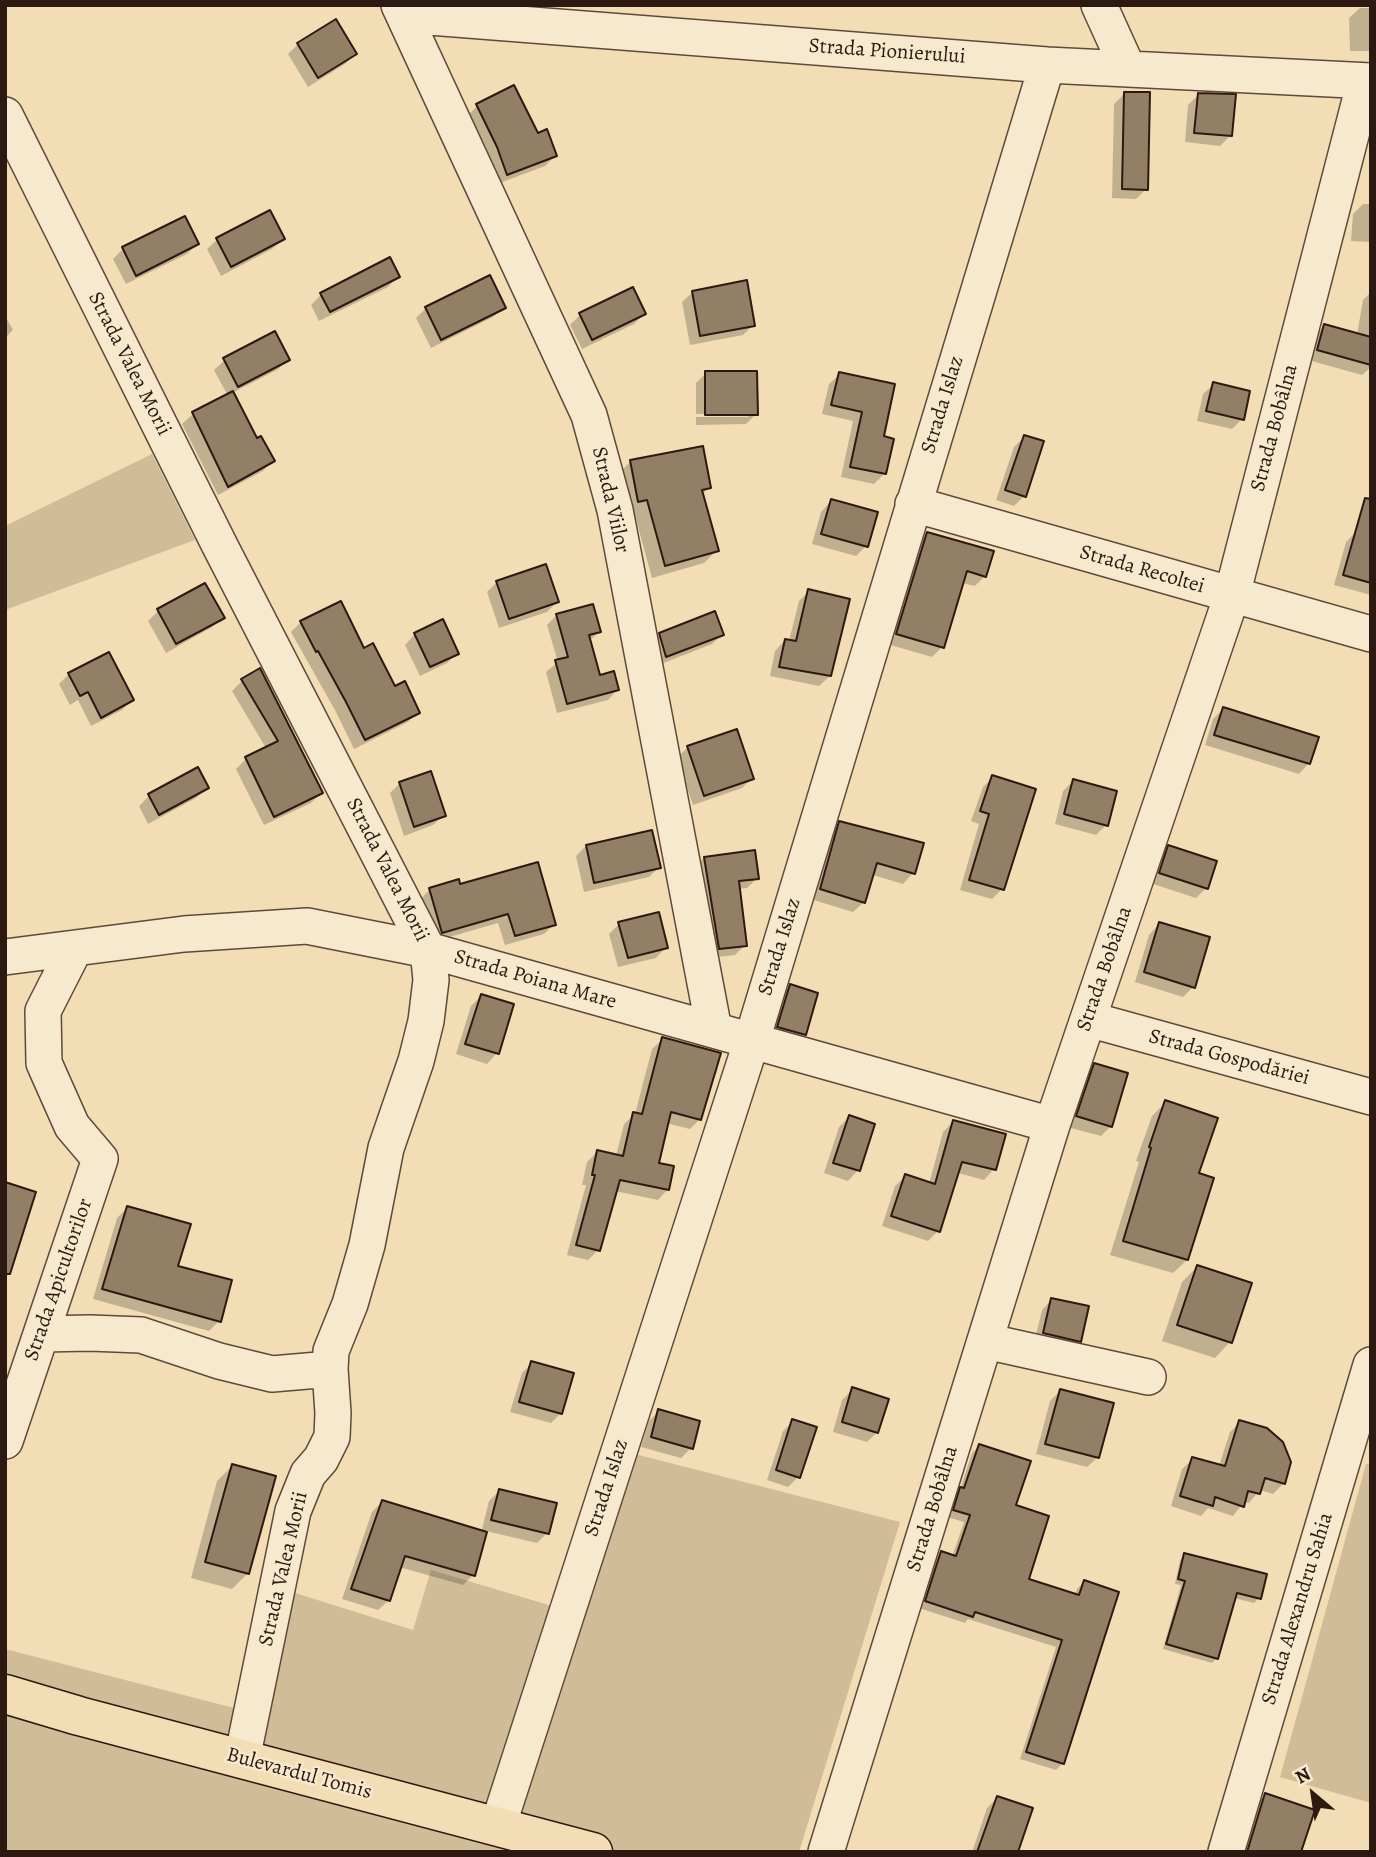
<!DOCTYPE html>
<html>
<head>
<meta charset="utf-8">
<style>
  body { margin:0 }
  #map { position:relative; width:1376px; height:1857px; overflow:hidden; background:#f2ddb4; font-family:Alegreya,serif }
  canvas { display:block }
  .frame { position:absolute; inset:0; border:7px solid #2d1912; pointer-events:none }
  .north { position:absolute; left:1278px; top:1759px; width:70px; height:70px; -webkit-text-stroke:5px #f7e9ce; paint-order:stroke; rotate:331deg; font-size:19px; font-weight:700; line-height:28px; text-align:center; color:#2d1912 }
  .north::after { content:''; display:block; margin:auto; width:24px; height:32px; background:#2d1912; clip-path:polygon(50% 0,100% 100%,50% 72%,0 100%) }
</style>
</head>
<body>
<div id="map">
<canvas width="1376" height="1857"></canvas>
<div class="frame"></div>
<div class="north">N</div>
</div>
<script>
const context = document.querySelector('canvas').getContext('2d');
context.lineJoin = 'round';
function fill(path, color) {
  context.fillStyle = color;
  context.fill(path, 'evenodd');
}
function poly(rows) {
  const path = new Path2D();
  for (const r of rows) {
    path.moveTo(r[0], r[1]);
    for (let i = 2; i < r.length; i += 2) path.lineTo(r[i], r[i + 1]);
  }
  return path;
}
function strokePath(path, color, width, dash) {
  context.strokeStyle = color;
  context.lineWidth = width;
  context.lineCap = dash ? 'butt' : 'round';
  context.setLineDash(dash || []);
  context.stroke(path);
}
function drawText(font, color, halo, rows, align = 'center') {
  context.font = font + ' Alegreya,serif';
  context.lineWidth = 5;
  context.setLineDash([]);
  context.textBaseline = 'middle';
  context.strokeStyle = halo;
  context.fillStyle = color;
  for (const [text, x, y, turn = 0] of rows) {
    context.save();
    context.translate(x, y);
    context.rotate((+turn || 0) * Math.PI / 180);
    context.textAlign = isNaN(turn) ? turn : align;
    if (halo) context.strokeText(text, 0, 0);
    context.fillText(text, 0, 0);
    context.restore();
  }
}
const green = poly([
  [152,454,195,540,5,610,5,526],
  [635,1454,900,1522,799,1852,5,1852,5,1649,265,1716,292,1592,413,1630,431,1570,579,1614],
  [1366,1464,1371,1465,1371,1803,1280,1777]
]);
const shadow = poly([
  [504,5,540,5,505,10],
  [1360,8,1371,8,1371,51,1350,51,1349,18],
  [298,44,355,54,345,64,308,87,288,54],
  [514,88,537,135,555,156,545,166,497,184,467,116,477,106],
  [1124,94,1146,189,1136,199,1112,198,1114,104],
  [1199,94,1230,136,1220,146,1185,142,1188,105],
  [1363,204,1371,204,1371,242,1351,241,1353,214],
  [218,239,283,239,272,249,221,276,207,249],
  [197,244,187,254,126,284,113,259,123,249],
  [398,276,388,287,319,321,311,305,321,295],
  [632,290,644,314,634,324,582,349,570,325,580,315],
  [693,292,753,325,743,335,690,345,682,302],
  [1371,292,1371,367,1362,375,1308,360,1315,336,1325,326,1357,335,1363,300],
  [504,307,493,317,431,348,416,318,426,308],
  [5,316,13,330,5,338],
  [225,360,288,360,277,370,232,393,256,440,273,460,263,471,218,495,182,424,193,414,228,396,214,370],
  [706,373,756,414,746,424,696,425,696,383],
  [748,413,748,417,696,417,696,414],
  [840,374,882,438,885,473,874,484,841,477,853,421,822,414,829,384],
  [1214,384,1242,419,1232,429,1197,421,1203,394],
  [1024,437,1024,496,1014,506,996,500,1014,447],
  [631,461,709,487,702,495,717,550,704,563,652,578,634,512,625,514,618,474],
  [831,501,866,546,856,556,812,544,821,512],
  [1356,532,1371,536,1371,595,1334,585,1346,542],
  [927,534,985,576,975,586,962,583,942,647,932,657,887,644,917,544],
  [497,582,557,602,547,612,499,628,487,592],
  [809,591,830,676,819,686,770,676,775,651,785,640,789,641,799,601],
  [158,611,223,617,212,627,166,653,148,621],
  [557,615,599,632,589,641,599,677,617,690,608,700,557,713,546,672,558,662,547,625],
  [301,622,364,650,394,689,418,712,408,722,354,749,336,712,291,632],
  [415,634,457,653,447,663,420,676,405,645],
  [660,634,722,634,712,644,656,666,650,644],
  [69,674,132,700,122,710,91,726,78,700,70,705,59,684],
  [242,681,321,793,311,803,264,825,236,769,246,759,266,748,232,691],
  [1223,709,1309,763,1299,774,1205,745,1213,719],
  [736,731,752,778,742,788,693,805,677,758,687,748],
  [197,770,207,788,196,798,148,824,139,806,149,796],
  [993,777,1002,889,992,899,960,890,979,824,971,821,983,787],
  [1073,781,1106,825,1096,835,1055,824,1063,791],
  [400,783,444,815,433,825,404,836,390,793],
  [840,823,913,873,903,884,873,875,864,902,853,912,810,899,830,833],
  [586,846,659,867,649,877,584,892,576,856],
  [1169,847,1206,888,1196,898,1150,883,1159,857],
  [704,858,757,878,747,888,738,889,745,945,735,955,709,958,694,868],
  [459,886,554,924,544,934,505,945,498,923,432,942,420,900,430,889],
  [619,924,666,947,656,958,618,967,609,934],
  [1159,924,1193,987,1183,997,1135,982,1149,935],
  [790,986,804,1034,794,1044,768,1037,780,996],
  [481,996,497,1053,487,1064,456,1054,471,1006],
  [663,1039,700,1119,690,1129,666,1123,657,1164,668,1189,658,1200,615,1191,598,1250,588,1260,567,1255,586,1185,582,1185,587,1162,597,1152,616,1156,624,1124,635,1114,652,1049],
  [1095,1065,1111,1126,1101,1136,1067,1127,1084,1076],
  [1166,1102,1196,1174,1187,1260,1173,1273,1110,1255,1139,1162,1136,1161,1152,1116],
  [849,1117,858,1170,848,1181,824,1173,839,1127],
  [953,1122,994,1169,984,1180,958,1173,938,1231,928,1241,882,1226,895,1186,906,1176,929,1184,943,1132],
  [127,1208,219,1321,209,1331,93,1299,117,1218],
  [1197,1267,1250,1284,1230,1342,1215,1358,1162,1341,1182,1282],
  [1052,1299,1079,1341,1069,1351,1034,1343,1042,1310],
  [532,1363,561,1413,551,1423,510,1412,522,1373],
  [853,1389,877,1432,867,1442,833,1432,842,1400],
  [1060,1391,1098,1457,1087,1467,1036,1454,1050,1401],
  [659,1411,691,1448,681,1458,641,1447,649,1421],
  [793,1421,798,1477,788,1487,767,1480,783,1431],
  [1240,1422,1289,1462,1283,1484,1273,1494,1260,1490,1249,1503,1244,1502,1233,1516,1208,1508,1201,1516,1171,1506,1182,1469,1193,1459,1219,1466,1230,1432],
  [979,1446,1014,1506,1027,1580,1075,1595,1077,1589,1084,1582,1063,1763,1056,1770,1020,1759,1056,1647,968,1619,965,1623,919,1608,934,1560,941,1553,952,1557,964,1522,947,1517,954,1496,960,1490,972,1453],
  [232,1466,248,1573,232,1589,191,1578,217,1481],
  [499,1491,547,1533,537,1543,486,1531,473,1575,463,1585,399,1567,389,1600,378,1610,342,1599,372,1512,382,1502,481,1533,489,1501],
  [1185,1555,1259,1598,1254,1603,1234,1598,1217,1658,1212,1663,1163,1649,1181,1585,1175,1584,1180,1560],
  [1265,1795,1299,1852,1245,1852,1260,1800],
  [997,1798,1016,1852,972,1852,987,1808]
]);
const building = poly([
  [336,19,357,54,318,78,297,43,336,19],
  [514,85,538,133,547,129,557,156,507,175,497,147,476,104,514,85],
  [1124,92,1150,92,1148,190,1122,189,1124,92],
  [1198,93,1236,94,1232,136,1194,133,1198,93],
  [270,210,285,239,231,267,216,238,270,210],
  [185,216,199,244,136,276,122,247,185,216],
  [390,257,400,277,330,312,320,293,390,257],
  [490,275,506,308,441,340,425,307,490,275],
  [747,280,755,326,700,336,692,291,747,280],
  [633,287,646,314,592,340,579,313,633,287],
  [1324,324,1371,337,1371,365,1317,350,1324,324],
  [275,331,290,360,238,387,223,358,275,331],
  [705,371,757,371,758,415,705,415,705,371],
  [839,372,895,384,884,436,894,439,886,474,850,467,862,412,831,405,839,372],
  [1213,382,1250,391,1244,420,1206,411,1213,382],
  [233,391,257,438,261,436,275,461,228,487,192,412,233,391],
  [1024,435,1044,441,1026,497,1005,490,1024,435],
  [703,446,711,488,702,490,719,551,665,566,647,500,638,502,630,460,703,446],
  [1365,498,1371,499,1371,583,1343,575,1365,498],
  [831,499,878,512,868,547,821,534,831,499],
  [927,532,994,551,986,577,967,571,944,648,896,634,927,532],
  [546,564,559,602,509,619,496,581,546,564],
  [205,583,225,618,176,644,157,609,205,583],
  [808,589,850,599,831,676,779,667,785,639,796,641,808,589],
  [341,601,364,648,373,643,395,686,405,681,420,713,365,740,346,702,318,651,316,652,300,621,341,601],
  [593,604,601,632,589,635,600,675,614,671,619,690,567,704,555,660,568,657,556,614,593,604],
  [715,611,724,635,666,657,659,633,715,611],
  [443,619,459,654,430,667,414,633,443,619],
  [109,652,134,700,101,718,88,692,80,696,68,673,109,652],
  [260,668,323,793,274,817,245,757,278,741,241,679,260,668],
  [1223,707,1319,737,1310,764,1214,735,1223,707],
  [737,729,754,779,704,796,687,746,737,729],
  [198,767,209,788,159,815,148,794,198,767],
  [431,771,446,816,414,827,399,782,431,771],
  [992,775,1036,789,1004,890,969,880,989,814,980,811,992,775],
  [1073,779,1117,791,1108,826,1064,814,1073,779],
  [839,821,924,843,915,874,877,863,865,903,820,889,839,821],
  [652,830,661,868,594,883,586,845,652,830],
  [1168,845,1217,861,1208,889,1159,873,1168,845],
  [755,850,759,879,739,881,747,946,719,949,704,857,755,850],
  [538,862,556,925,515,936,508,914,442,933,429,888,459,879,460,884,538,862],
  [659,912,668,948,628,958,618,922,659,912],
  [1159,922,1210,937,1195,988,1144,972,1159,922],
  [790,984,818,993,806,1035,777,1027,790,984],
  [481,994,514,1004,499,1054,465,1044,481,994],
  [662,1037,721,1053,701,1120,671,1112,659,1163,674,1166,669,1190,620,1180,600,1251,576,1245,595,1175,592,1175,597,1150,623,1156,633,1112,642,1114,662,1037],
  [1094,1063,1128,1073,1112,1127,1076,1116,1094,1063],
  [1165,1100,1218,1118,1199,1173,1214,1178,1188,1260,1123,1241,1151,1148,1149,1147,1165,1100],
  [849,1115,875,1124,860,1171,833,1163,849,1115],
  [953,1120,1006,1134,996,1170,962,1162,940,1232,891,1216,905,1174,935,1184,953,1120],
  [5,1182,36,1192,10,1274,5,1274,5,1182],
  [127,1206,191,1224,178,1266,232,1280,221,1322,102,1289,127,1206],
  [1197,1265,1252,1283,1232,1343,1177,1325,1197,1265],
  [1051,1298,1089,1306,1081,1342,1043,1333,1051,1298],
  [531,1361,574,1373,562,1414,519,1402,531,1361],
  [852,1387,889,1399,878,1433,842,1422,852,1387],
  [1060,1389,1114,1403,1099,1458,1045,1444,1060,1389],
  [658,1409,700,1421,693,1449,651,1437,658,1409],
  [792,1419,817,1427,800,1478,776,1470,792,1419],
  [1239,1420,1267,1428,1283,1442,1291,1462,1285,1484,1265,1478,1260,1494,1248,1491,1244,1507,1215,1497,1213,1506,1180,1496,1192,1457,1225,1466,1239,1420],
  [979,1444,1031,1461,1016,1505,1049,1516,1029,1579,1079,1595,1084,1580,1119,1592,1064,1764,1026,1752,1062,1640,975,1612,973,1617,925,1601,941,1551,956,1556,970,1515,953,1510,960,1487,964,1488,979,1444],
  [232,1464,276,1476,249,1574,205,1562,232,1464],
  [499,1489,557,1503,549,1534,491,1520,499,1489],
  [382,1500,487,1532,475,1576,405,1556,390,1601,351,1589,382,1500],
  [1184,1553,1267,1574,1261,1599,1237,1593,1218,1659,1166,1644,1185,1581,1178,1579,1184,1553],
  [1265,1793,1315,1810,1301,1852,1247,1852,1265,1793],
  [997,1796,1033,1808,1018,1852,977,1852,997,1796]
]);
const minor = poly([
  [399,5,589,415,615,510,714,1030],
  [1099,5,1128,69],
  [404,15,1047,65,1371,81],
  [5,115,220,546,428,950,431,980,426,1021,416,1061,386,1148,367,1245,350,1304,331,1351,330,1369,333,1413,332,1437,321,1459,308,1474,293,1511,242,1759],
  [913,504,1371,634],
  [5,957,184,934,307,926,428,950,1052,1125],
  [1088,1019,1371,1097],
  [41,1334,90,1333,141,1335,219,1361,272,1374,330,1369],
  [985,1341,1148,1377],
  [5,1441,100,1159,72,1126,44,1063,43,1011,75,948],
  [498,1826,752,1040,1047,65],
  [826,1852,1052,1125,1232,595,1365,81],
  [1226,1852,1371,1365]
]);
const major = poly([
  [5,1694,79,1716,593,1852]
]);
const streetNames = [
  ["Strada Pionierului",887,52,4],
  ["Strada Valea Morii",129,364,63],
  ["Strada Islaz",943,405,-73],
  ["Strada Bobâlna",1275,428,-75],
  ["Strada Viilor",610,500,77],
  ["Strada Recoltei",1142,570,16],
  ["Strada Valea Morii",387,870,63],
  ["Strada Islaz",780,947,-73],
  ["Strada Bobâlna",1105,969,-71],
  ["Strada Poiana Mare",535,980,16],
  ["Strada Gospodăriei",1229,1058,15],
  ["Strada Apicultorilor",59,1280,-71],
  ["Strada Islaz",607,1488,-72],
  ["Strada Bobâlna",933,1509,-73],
  ["Strada Valea Morii",284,1569,-77],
  ["Strada Alexandru Sahia",1298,1609,-73],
  ["Bulevardul Tomis",299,1774,15]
];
fill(green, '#d1bc98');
fill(shadow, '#0003');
fill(building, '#937f66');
strokePath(building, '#2d1912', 2);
strokePath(minor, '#5e4a3a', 38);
strokePath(major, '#2d1912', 41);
strokePath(minor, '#f7e9ce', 35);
strokePath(major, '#f2ddb4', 38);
drawText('21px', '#2d1912', '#f7e9ce', streetNames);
</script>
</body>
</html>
